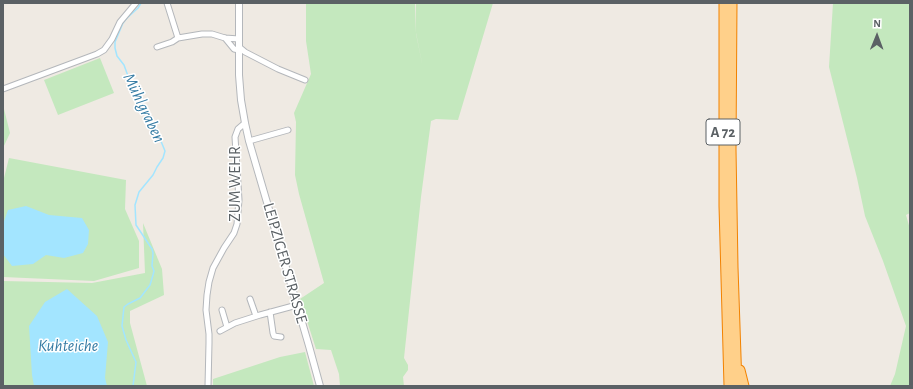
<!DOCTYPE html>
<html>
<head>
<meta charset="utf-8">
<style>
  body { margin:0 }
  #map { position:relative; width:913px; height:389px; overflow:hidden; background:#efeae3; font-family:"Alegreya Sans",sans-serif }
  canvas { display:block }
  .frame { position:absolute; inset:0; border:4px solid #5b6165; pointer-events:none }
  .north { position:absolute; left:857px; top:16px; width:40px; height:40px; -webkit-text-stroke:3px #fff; paint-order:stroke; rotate:1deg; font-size:11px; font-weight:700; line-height:16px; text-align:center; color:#5b6165 }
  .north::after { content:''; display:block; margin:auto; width:14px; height:18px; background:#5b6165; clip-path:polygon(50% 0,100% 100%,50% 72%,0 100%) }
</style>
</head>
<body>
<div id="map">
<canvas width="913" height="389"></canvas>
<div class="frame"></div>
<div class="north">N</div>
</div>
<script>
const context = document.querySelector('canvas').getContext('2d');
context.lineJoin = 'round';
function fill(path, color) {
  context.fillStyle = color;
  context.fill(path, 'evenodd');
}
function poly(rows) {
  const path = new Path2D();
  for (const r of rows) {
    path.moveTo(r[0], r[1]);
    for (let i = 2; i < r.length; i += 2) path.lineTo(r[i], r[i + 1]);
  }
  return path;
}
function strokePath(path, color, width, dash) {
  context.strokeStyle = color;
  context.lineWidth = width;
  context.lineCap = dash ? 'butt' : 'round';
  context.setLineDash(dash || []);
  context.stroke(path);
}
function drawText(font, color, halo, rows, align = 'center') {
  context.font = font + ' "Alegreya Sans",sans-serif';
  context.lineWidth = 3;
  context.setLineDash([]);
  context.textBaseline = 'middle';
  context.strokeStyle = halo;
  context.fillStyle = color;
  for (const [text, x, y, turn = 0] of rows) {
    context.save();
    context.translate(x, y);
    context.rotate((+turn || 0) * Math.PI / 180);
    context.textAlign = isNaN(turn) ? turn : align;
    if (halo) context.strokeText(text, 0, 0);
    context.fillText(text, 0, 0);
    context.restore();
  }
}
const green = poly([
  [306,3,415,3,416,33,423,68,416,34,416,3,493,3,458,120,436,119,431,121,421,197,404,358,408,365,408,370,403,377,404,386,340,386,339,374,331,350,316,349,300,299,324,283,299,194,295,175,296,122,294,113,311,74,306,41],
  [833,3,910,3,910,213,906,215,910,229,910,386,890,386,895,374,906,326,883,261,865,216,857,178,829,67],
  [100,58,114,93,58,115,44,80],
  [3,105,10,133,3,148],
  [9,158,126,180,125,209,139,241,139,268,94,281,3,277,3,182],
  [143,223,162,269,164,295,130,311,130,323,147,386,3,386,3,281,92,283,145,273],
  [305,352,314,386,213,386,213,379,280,357]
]);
const water = poly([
  [26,206,49,215,82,218,89,230,88,244,83,253,64,258,46,255,33,264,12,266,3,254,3,224,8,210],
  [67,289,97,316,108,342,105,378,107,386,34,386,32,375,29,326,45,302]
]);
const stream = poly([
  [133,386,136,362,126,340,122,326,124,307,128,304,140,298,150,285,153,275,154,271,152,266,153,253,152,249,136,225,135,205,139,192,153,175,157,167,163,158,165,151,158,134,146,115,136,89,128,76,124,65,117,56,115,48,115,42,123,23,127,18,138,8,141,3]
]);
const minor = poly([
  [167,3,178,38],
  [225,38,234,49,239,50],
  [157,47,172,42,178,38,202,34,212,34,225,38,239,39],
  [239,47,245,52,278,69,305,80],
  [3,89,97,54,104,50,112,39,120,22,136,3],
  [249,141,288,130],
  [250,299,256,316],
  [222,310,227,327],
  [270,312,273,333,274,336,281,337],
  [220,331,235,323,260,315,297,305],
  [208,386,209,343,209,334,206,310,207,295,209,282,213,268,224,248,234,233,237,224,239,200,235,137,238,129,245,123]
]);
const tertiary = poly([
  [239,3,239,75,241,100,245,123,249,141,309,346,320,386]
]);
const motorway = poly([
  [724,3,724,206,729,386],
  [732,3,731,149,733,267,737,386],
  [740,370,744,386]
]);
const shields = [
  [723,132,34]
];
const shieldNames = [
  ["A 72",723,132]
];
const streetNames = [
  ["ZUM WEHR",235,184,-90],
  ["LEIPZIGER STRASSE",285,263,74]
];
const waterNames = [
  ["Mühlgraben",144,108,64],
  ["Kuhteiche",68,346]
];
fill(green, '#c4e8be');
fill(water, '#a3e5ff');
strokePath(stream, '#a3e5ff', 1.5);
strokePath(minor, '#b4b7bb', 7);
strokePath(tertiary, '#b4b7bb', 8);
strokePath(motorway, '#f28200', 11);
strokePath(minor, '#fff', 5);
strokePath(tertiary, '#fff', 6);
strokePath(motorway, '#ffd08a', 9);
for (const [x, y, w] of shields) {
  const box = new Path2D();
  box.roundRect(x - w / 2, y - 13, w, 26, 3);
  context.fillStyle = '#fff';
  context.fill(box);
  strokePath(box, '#5b6165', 1);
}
drawText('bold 15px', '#5b6165', null, shieldNames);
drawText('16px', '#5b6165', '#fff', streetNames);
drawText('italic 17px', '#357ca4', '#fff', waterNames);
</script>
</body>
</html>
